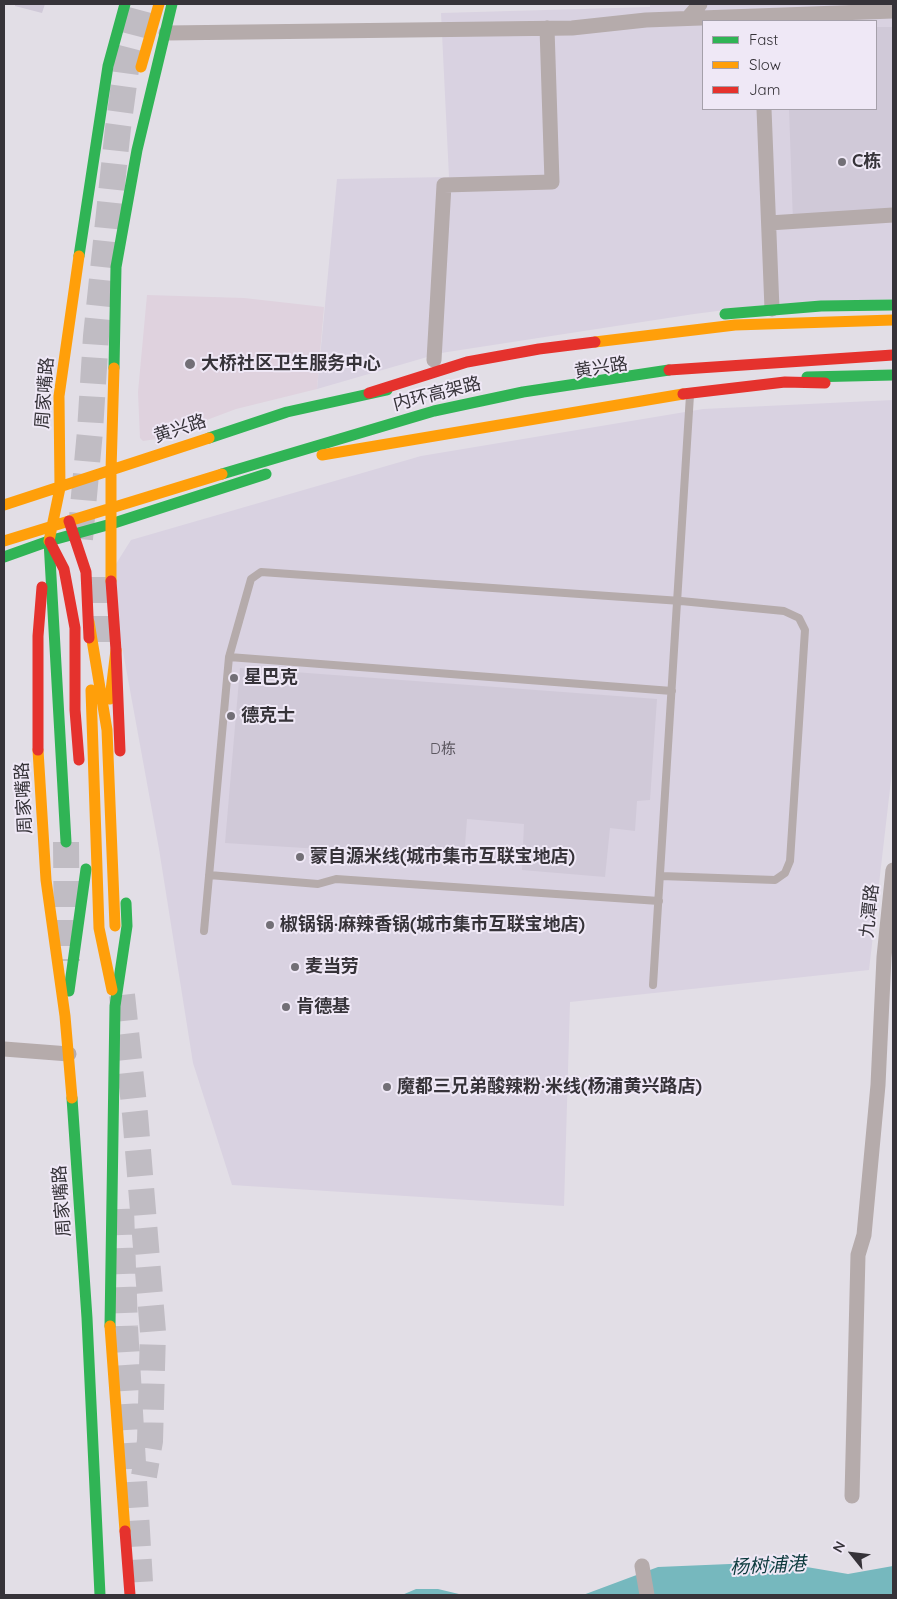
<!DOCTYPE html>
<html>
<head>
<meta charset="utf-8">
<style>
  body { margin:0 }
  #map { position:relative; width:897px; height:1599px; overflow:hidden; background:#e2dee6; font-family:Quicksand,sans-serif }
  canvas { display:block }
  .frame { position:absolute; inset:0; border:5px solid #363339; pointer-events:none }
  .legend { position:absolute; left:702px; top:20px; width:175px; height:90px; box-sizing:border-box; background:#efe8f6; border:1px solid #a5a0aa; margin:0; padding:6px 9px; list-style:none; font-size:15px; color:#363339 }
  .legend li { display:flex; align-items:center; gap:10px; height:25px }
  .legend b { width:25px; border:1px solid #a5a0aa }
  .north { position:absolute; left:827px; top:1529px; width:50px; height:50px; -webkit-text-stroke:4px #efe8f6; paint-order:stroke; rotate:299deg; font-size:14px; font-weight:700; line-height:20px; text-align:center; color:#363339 }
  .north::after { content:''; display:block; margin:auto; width:18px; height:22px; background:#363339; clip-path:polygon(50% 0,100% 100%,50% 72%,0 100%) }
</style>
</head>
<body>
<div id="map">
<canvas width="897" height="1599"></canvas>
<div class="frame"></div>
<ul class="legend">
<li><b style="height:6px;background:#30b455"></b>Fast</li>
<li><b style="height:6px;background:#ff9f0a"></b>Slow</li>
<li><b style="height:6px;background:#e5322d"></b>Jam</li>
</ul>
<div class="north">N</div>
</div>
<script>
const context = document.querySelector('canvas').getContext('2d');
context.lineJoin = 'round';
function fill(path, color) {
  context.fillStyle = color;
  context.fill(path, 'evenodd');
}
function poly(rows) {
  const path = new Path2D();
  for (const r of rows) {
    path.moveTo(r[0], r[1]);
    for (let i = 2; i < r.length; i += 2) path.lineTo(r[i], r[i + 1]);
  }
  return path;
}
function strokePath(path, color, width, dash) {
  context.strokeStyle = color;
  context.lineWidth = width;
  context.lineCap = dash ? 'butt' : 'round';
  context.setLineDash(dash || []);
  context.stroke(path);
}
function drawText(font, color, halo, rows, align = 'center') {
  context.font = font + ' Quicksand,"Noto Sans SC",sans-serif';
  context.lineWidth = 4;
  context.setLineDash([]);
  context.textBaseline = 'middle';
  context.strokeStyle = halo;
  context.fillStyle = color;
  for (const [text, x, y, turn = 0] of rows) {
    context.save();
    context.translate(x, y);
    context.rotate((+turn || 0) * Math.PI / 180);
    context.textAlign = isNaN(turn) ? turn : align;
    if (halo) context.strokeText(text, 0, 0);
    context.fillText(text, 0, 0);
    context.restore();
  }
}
const built = poly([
  [650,4,893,4,893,299,764,305,694,314,441,353,317,389,337,179,449,177,441,13,650,7],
  [703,21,876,21,876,109,703,109],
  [893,400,893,763,869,970,570,1002,564,1206,232,1185,193,1063,159,849,109,575,131,540,421,456,703,409]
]);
const medical = poly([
  [147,295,244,298,324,307,317,389,236,409,156,439,143,441,140,438,138,392]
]);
const water = poly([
  [777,1562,848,1574,893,1566,893,1595,583,1595,658,1567],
  [416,1589,438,1589,463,1595,402,1595]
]);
const building = poly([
  [15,4,45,4,42,13,15,6],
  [876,27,893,27,893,215,793,222,789,109,876,109],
  [240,668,657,699,650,800,637,801,635,831,610,828,605,877,522,870,524,824,467,819,464,858,225,843]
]);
const highwayTunnel = poly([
  [80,539,90,431,96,336,118,128,127,62,142,4],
  [102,577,102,655],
  [66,842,67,961],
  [122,995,135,1114,153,1332,150,1441,144,1476],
  [121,1209,125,1327,140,1582]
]);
const lane = poly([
  [229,657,672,691],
  [209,875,318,884,336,879,659,901],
  [204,931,229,657,251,579,261,572,681,601,784,611,799,618,805,630,790,861,785,873,775,880,661,876],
  [653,985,690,395]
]);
const street = poly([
  [688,18,700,4],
  [166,33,572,28,646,20,893,11],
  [764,109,772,309],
  [769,223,893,215],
  [434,360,444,185,552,182,547,28],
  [4,1049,69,1054],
  [852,1496,858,1255,864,1235,878,1085,884,957,893,870],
  [642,1566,647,1595]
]);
const fast = poly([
  [79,256,108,66,125,4],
  [725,314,821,306,893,305],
  [114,368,116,267,137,150,172,4],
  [807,377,893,375],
  [209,438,287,412,387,390],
  [222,474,434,411,523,392,669,370],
  [49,541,66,842],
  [4,557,49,541,111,524,266,474],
  [69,991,86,869],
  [72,1098,87,1318,100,1595],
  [110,1326,115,1006,127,926,126,903]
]);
const slow = poly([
  [141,67,159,4],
  [595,342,735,325,893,320],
  [322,455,683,394],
  [4,505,209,438],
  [4,541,222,474],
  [49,541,60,488,59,396,79,256],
  [111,581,111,470,114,368],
  [89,622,107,730,115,926],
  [91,690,99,928,112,990],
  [110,699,116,650],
  [38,750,46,880,65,1016,72,1098],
  [110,1326,125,1531]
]);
const jam = poly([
  [669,370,893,355],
  [369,393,467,362,539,349,595,342],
  [683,394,785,382,825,383],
  [69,521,86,572,89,638],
  [50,542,64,569,75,628,75,710,79,760],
  [111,581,116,650,120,751],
  [38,750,38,636,42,587],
  [125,1531,130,1595]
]);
const markers = [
  [842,162,5,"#726f76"],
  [190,364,6,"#726f76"],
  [234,678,5,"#726f76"],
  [231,716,5,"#726f76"],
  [300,857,5,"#726f76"],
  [270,925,5,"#726f76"],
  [295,967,5,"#726f76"],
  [286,1007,5,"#726f76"],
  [387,1087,5,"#726f76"]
];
const numberNames = [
  ["D栋",443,749]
];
const poiNames = [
  ["C栋",852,162],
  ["大桥社区卫生服务中心",201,364],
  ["星巴克",244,678],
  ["德克士",241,716],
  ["蒙自源米线(城市集市互联宝地店)",310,857],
  ["椒锅锅·麻辣香锅(城市集市互联宝地店)",280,925],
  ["麦当劳",305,967],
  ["肯德基",296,1007],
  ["魔都三兄弟酸辣粉·米线(杨浦黄兴路店)",397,1087]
];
const streetNames = [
  ["黄兴路",601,368,-9],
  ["周家嘴路",45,393,-86],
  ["内环高架路",437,394,-14],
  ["黄兴路",180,429,-18],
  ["周家嘴路",24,798,-93],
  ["九潭路",870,911,-84],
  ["周家嘴路",62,1201,-94]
];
const waterNames = [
  ["杨树浦港",768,1566,-3]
];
fill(built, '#d9d2e1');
fill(medical, '#dfd2de');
fill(water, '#76b8be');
fill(building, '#d0c9d8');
strokePath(highwayTunnel, '#c0bcc3', 26, [26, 13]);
strokePath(lane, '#b5abab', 8);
strokePath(street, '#b5abab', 15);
strokePath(fast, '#30b455', 11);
strokePath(slow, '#ff9f0a', 11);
strokePath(jam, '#e5322d', 11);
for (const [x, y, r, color] of markers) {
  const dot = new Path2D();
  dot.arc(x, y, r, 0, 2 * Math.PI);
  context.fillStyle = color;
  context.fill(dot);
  strokePath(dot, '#efe8f6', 2);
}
drawText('15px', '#5c5861', null, numberNames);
drawText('bold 18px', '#363339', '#efe8f6', poiNames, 'left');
drawText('18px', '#363339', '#efe8f6', streetNames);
drawText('italic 19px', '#0a383b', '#efe8f6', waterNames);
</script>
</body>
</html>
